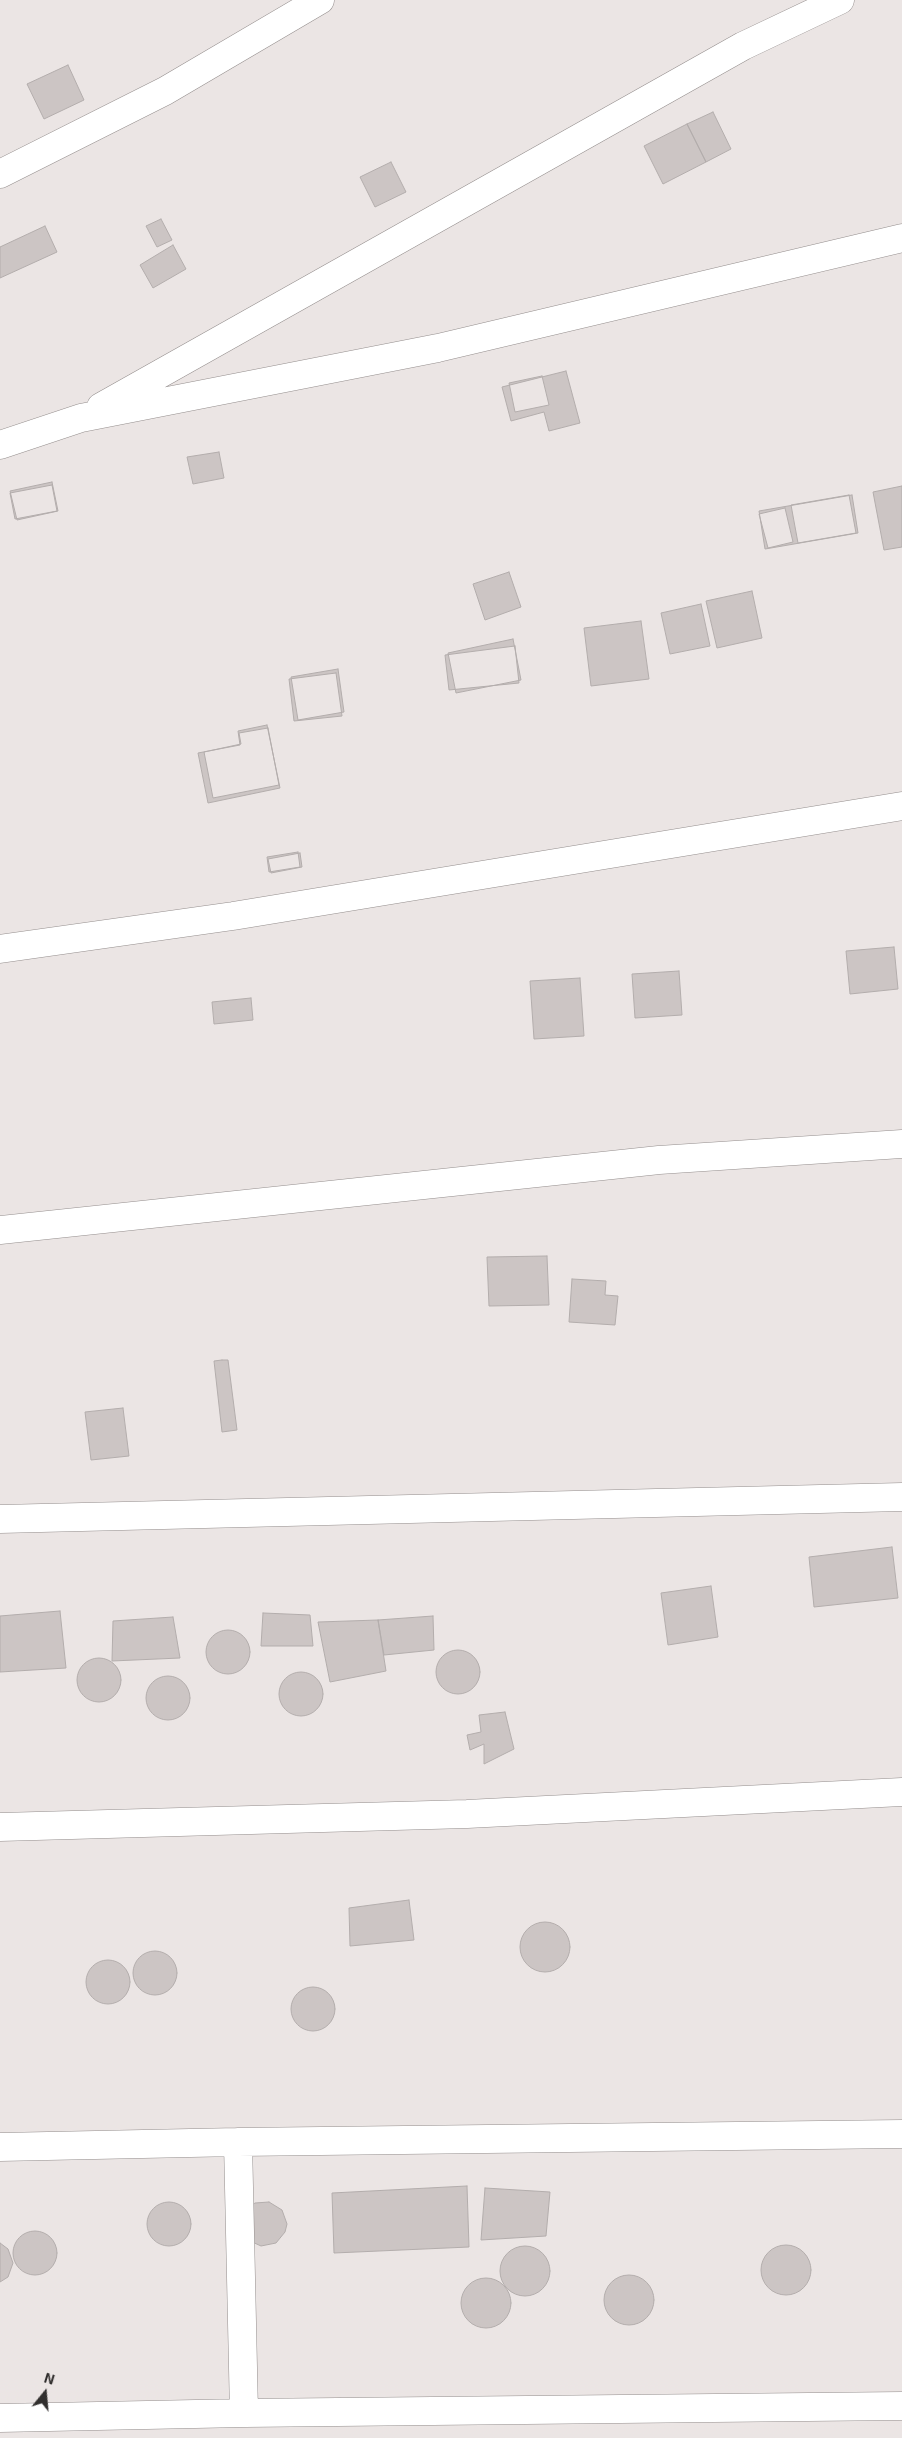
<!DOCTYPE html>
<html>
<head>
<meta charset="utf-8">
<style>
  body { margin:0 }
  #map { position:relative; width:902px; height:2438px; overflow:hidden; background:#ebe5e4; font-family:"Exo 2",sans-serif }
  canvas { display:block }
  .north { position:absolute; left:20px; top:2368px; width:50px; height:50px; -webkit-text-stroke:4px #ebe5e4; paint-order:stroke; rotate:17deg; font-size:14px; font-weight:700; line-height:20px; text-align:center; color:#312f2e }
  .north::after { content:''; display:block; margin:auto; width:18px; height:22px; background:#312f2e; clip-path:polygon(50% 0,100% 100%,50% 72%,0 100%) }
</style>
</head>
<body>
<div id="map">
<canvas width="902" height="2438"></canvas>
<div class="north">N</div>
</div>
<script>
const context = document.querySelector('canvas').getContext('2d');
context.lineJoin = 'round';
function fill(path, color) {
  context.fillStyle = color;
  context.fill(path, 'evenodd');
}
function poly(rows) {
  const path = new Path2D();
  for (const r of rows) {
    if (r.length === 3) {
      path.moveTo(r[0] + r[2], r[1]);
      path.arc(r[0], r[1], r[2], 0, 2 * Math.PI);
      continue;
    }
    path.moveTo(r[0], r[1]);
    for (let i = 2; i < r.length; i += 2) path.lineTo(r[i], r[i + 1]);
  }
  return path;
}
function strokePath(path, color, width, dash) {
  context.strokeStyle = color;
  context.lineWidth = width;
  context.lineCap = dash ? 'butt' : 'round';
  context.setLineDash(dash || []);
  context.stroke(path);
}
const building = poly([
  [68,65,84,100,44,119,27,84,68,65],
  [713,112,731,149,706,162,687,124,713,112],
  [687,124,706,162,663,184,644,146,687,124],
  [391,162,406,192,375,207,360,177,391,162],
  [161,219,172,240,157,247,146,226,161,219],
  [45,226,57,252,0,278,0,247,45,226],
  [173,245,186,269,153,288,140,265,173,245],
  [566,371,580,423,549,431,544,412,511,421,502,387,566,371],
  [542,376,549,405,515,412,509,383,542,376],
  [219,452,224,478,193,484,187,457,219,452],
  [52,482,58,511,17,520,10,491,52,482],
  [52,485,57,511,15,519,10,493,52,485],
  [902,486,902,547,884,550,873,492,902,486],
  [849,495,856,533,798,543,791,505,849,495],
  [852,495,858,533,765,549,759,511,852,495],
  [785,508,793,542,768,548,759,514,785,508],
  [509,572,521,607,485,620,473,584,509,572],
  [752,591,762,638,717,648,706,601,752,591],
  [701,604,710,646,670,654,661,613,701,604],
  [641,621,649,679,591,686,584,628,641,621],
  [513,639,521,680,456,693,448,653,513,639],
  [515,646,519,683,449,690,445,655,515,646],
  [338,669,344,712,298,720,291,677,338,669],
  [336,673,342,716,294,721,289,679,336,673],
  [267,725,280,788,208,803,198,753,240,745,238,731,267,725],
  [268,728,279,785,213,798,204,752,241,744,239,733,268,728],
  [298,852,300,867,269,872,267,857,298,852],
  [300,853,302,867,271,873,268,859,300,853],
  [894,947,898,989,850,994,846,951,894,947],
  [679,971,682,1015,635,1018,632,974,679,971],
  [580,978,584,1036,534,1039,530,981,580,978],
  [251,998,253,1020,214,1024,212,1002,251,998],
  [547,1256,549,1305,489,1306,487,1257,547,1256],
  [572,1279,606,1281,605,1295,618,1296,615,1325,569,1322,572,1279],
  [222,1360,228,1360,237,1430,222,1432,214,1361,222,1360],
  [123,1408,129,1456,91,1460,85,1412,123,1408],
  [892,1547,898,1598,814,1607,809,1557,892,1547],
  [711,1586,718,1637,668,1645,661,1593,711,1586],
  [60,1611,66,1668,0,1672,0,1616,60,1611],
  [263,1613,310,1615,313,1646,261,1646,263,1613],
  [433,1616,434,1650,384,1655,378,1620,433,1616],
  [173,1617,180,1658,112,1661,113,1621,173,1617],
  [378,1620,386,1671,330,1682,318,1622,378,1620],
  [228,1652,22],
  [458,1672,22],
  [99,1680,22],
  [301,1694,22],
  [168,1698,22],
  [505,1712,514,1749,484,1764,484,1744,470,1750,467,1735,481,1732,479,1715,505,1712],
  [409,1900,414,1940,350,1946,349,1908,409,1900],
  [545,1947,25],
  [155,1973,22],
  [108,1982,22],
  [313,2009,22],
  [467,2186,469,2247,334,2253,332,2193,467,2186],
  [485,2188,550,2192,546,2236,481,2240,485,2188],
  [169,2224,22],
  [269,2202,282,2210,287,2224,285,2232,276,2243,261,2246,248,2240,249,2207,255,2203,269,2202],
  [35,2253,22],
  [0,2243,8,2249,13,2263,8,2277,0,2282,0,2243],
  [786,2270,25],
  [525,2271,25],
  [629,2300,25],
  [486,2303,25]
]);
const minor = poly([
  [0,174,165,91,320,0],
  [101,407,743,46,840,0],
  [0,445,81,418,438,348,902,238],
  [0,949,233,916,902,806],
  [0,1230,659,1160,902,1144],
  [0,1519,902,1497],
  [0,1827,467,1814,902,1792],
  [238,2142,244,2413],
  [0,2147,238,2142,902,2134],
  [0,2418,244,2413,902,2406]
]);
fill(building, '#ccc5c4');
strokePath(building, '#b3adac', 1);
strokePath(minor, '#948e8d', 29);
strokePath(minor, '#fff', 28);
</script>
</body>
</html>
